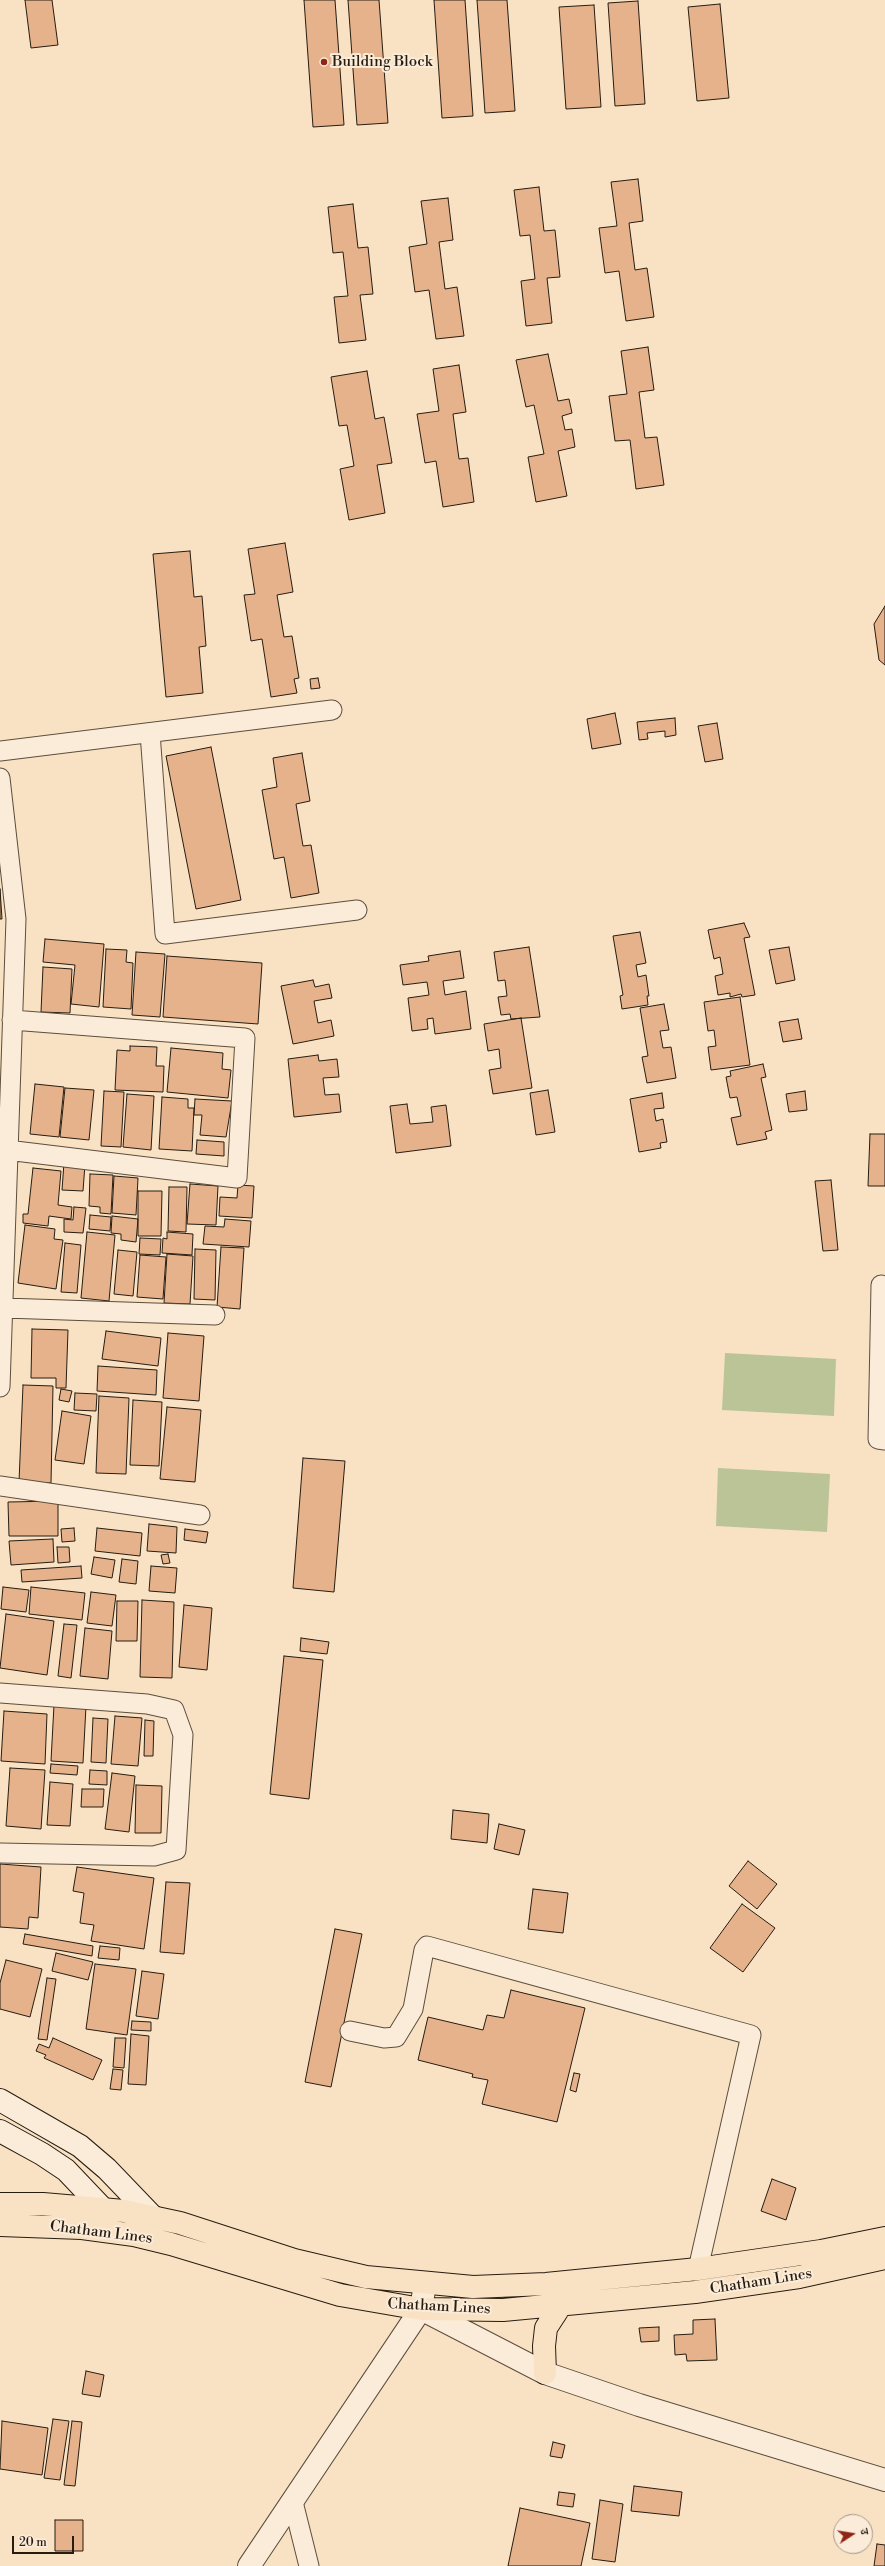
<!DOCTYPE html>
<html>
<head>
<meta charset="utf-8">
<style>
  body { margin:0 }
  #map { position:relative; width:885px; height:2566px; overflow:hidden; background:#f9e2c4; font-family:"Libre Bodoni","Noto Serif Devanagari",serif }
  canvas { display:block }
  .north { position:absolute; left:833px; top:2514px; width:40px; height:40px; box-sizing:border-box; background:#fbecd9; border:1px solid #a69989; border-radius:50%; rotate:78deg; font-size:11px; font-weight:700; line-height:16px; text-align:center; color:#271c10 }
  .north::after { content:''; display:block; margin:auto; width:14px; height:18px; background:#8f2418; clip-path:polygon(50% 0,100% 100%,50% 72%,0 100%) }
  .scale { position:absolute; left:12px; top:2536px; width:62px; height:18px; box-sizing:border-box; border:2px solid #271c10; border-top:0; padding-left:5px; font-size:12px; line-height:14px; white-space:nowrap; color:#271c10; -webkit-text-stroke:3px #fbecd9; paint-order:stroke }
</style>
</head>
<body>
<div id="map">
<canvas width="885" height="2566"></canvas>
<div class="north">उ</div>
<div class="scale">20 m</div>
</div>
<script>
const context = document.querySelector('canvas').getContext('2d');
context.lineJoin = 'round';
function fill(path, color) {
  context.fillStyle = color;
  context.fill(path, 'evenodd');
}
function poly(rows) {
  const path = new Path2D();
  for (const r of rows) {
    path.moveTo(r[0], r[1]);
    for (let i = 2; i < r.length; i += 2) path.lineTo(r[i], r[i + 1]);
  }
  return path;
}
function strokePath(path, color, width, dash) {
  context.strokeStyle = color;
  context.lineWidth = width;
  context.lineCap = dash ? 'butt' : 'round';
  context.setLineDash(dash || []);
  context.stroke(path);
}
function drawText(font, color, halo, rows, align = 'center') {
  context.font = font + ' "Libre Bodoni",serif';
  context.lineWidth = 4;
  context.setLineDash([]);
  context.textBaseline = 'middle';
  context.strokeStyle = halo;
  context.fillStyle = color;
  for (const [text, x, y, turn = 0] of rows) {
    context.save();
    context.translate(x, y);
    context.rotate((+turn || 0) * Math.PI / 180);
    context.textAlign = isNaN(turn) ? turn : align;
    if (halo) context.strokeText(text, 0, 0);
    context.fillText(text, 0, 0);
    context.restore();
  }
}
const green = poly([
  [725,1353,836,1359,834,1416,722,1410],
  [718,1468,830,1474,827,1532,716,1526]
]);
const building = poly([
  [25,0,52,0,58,45,31,48,25,0],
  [304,0,335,0,344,125,313,127,304,0],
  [348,0,379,0,388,123,357,125,348,0],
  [434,0,465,0,473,116,442,118,434,0],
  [477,0,507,0,515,111,485,113,477,0],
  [638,1,645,104,615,106,608,3,638,1],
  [720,4,729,98,697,101,688,7,720,4],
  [594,5,601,107,566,109,559,7,594,5],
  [638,179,643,221,629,223,635,270,647,268,654,317,626,321,619,271,605,273,599,228,617,226,611,182,638,179],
  [539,187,544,231,555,230,560,277,547,278,552,323,526,326,521,281,535,279,530,235,520,236,514,190,539,187],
  [448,198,453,240,439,242,445,289,457,287,464,336,436,339,429,290,415,292,409,247,427,244,421,201,448,198],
  [353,204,358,248,368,247,373,294,360,295,366,340,339,343,334,297,348,296,343,252,333,253,328,207,353,204],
  [648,347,654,390,639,392,645,438,657,437,664,485,636,489,630,440,615,441,609,396,627,394,621,351,648,347],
  [548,354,558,401,569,399,572,413,562,416,565,430,572,429,575,447,558,451,567,496,536,502,528,457,544,454,534,405,526,407,516,360,548,354],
  [459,365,466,412,453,414,459,459,468,458,474,502,443,507,436,461,425,463,417,414,439,411,433,369,459,365],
  [367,371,375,419,384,417,392,463,377,465,385,513,349,520,340,469,354,466,347,425,339,426,331,377,367,371],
  [285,543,293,592,277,595,284,637,292,636,299,678,294,679,297,693,271,697,262,639,251,641,244,595,255,594,248,549,285,543],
  [190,551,194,597,202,596,206,646,199,647,203,693,166,697,153,554,190,551],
  [885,606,885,665,879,660,874,624,885,606],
  [318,678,320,688,311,689,310,679,318,678],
  [615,713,621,744,592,749,587,719,615,713],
  [675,718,676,735,665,737,665,731,647,733,648,739,639,740,637,722,675,718],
  [717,723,723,759,705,762,698,726,717,723],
  [211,747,241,900,196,909,166,756,211,747],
  [302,753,310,801,296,804,303,846,311,845,319,893,291,898,284,857,274,859,262,790,277,787,273,758,302,753],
  [0,889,2,919,0,919,0,889],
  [744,923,750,937,744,938,755,995,742,997,741,994,730,997,730,993,718,995,715,976,723,974,720,957,714,959,708,930,744,923],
  [640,932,646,963,636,965,638,977,646,975,649,996,647,996,648,1005,622,1009,620,996,623,995,613,936,640,932],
  [45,939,104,944,99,1007,71,1004,75,965,43,962,45,939],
  [529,947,540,1017,511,1019,510,1014,501,1015,498,997,507,996,505,980,498,981,494,952,529,947],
  [789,947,795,980,776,984,769,950,789,947],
  [106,949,127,950,126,962,133,963,131,1009,103,1007,106,949],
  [460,951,464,978,443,981,445,995,466,991,471,1029,435,1034,433,1018,427,1019,428,1029,412,1031,408,998,429,995,427,982,403,985,400,965,429,961,428,956,460,951],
  [136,952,165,954,160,1017,132,1015,136,952],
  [167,956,262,963,258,1024,163,1017,167,956],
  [43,967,72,969,70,1013,41,1012,43,967],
  [313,980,315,987,329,984,332,998,314,1001,318,1023,331,1020,334,1036,293,1044,281,986,313,980],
  [740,997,750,1065,711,1070,708,1047,716,1046,714,1030,708,1031,704,1002,740,997],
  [664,1004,669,1030,660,1031,663,1048,671,1047,676,1078,647,1083,642,1057,648,1056,640,1008,664,1004],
  [521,1018,532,1088,493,1094,489,1070,501,1068,499,1049,488,1051,484,1024,521,1018],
  [798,1019,802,1039,783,1042,779,1022,798,1019],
  [130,1046,157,1047,156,1066,164,1066,163,1092,115,1090,117,1050,130,1051,130,1046],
  [171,1048,223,1053,222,1069,231,1070,228,1098,167,1092,171,1048],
  [318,1055,319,1061,337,1059,339,1077,323,1078,325,1095,339,1094,341,1112,294,1117,288,1059,318,1055],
  [763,1064,766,1077,761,1078,772,1130,765,1132,767,1139,737,1145,731,1118,741,1116,737,1097,730,1098,726,1077,731,1076,730,1071,763,1064],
  [35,1084,64,1087,59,1137,30,1134,35,1084],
  [65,1088,94,1090,89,1140,60,1137,65,1088],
  [548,1090,555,1132,536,1135,530,1093,548,1090],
  [104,1091,124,1092,121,1147,101,1146,104,1091],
  [805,1091,807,1110,789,1112,786,1094,805,1091],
  [662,1093,664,1108,654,1109,656,1121,663,1119,667,1142,660,1143,661,1148,639,1152,630,1099,662,1093],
  [127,1094,154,1096,151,1150,123,1147,127,1094],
  [162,1097,188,1099,188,1108,194,1108,192,1151,159,1149,162,1097],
  [195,1099,232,1101,226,1137,200,1135,202,1115,194,1115,195,1099],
  [407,1104,410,1124,433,1122,431,1107,446,1105,451,1146,396,1153,390,1106,407,1104],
  [870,1134,885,1134,885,1186,868,1186,870,1134],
  [197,1140,224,1142,224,1156,196,1154,197,1140],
  [64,1163,85,1164,83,1191,62,1190,64,1163],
  [33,1168,61,1171,58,1205,72,1207,71,1219,49,1216,48,1226,23,1223,23,1214,28,1214,33,1168],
  [90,1174,113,1175,111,1214,100,1213,100,1207,89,1206,90,1174],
  [114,1176,138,1178,136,1215,112,1213,114,1176],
  [831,1180,838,1250,823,1251,815,1181,831,1180],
  [190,1184,218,1186,216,1225,187,1224,190,1184],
  [238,1185,254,1186,252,1218,219,1216,220,1197,237,1198,238,1185],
  [169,1187,187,1187,186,1232,168,1231,169,1187],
  [138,1191,162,1191,161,1236,138,1236,138,1191],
  [74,1207,86,1208,83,1233,64,1232,64,1219,73,1220,74,1207],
  [90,1215,111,1217,110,1231,89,1229,90,1215],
  [112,1216,138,1219,136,1242,121,1240,121,1234,111,1233,112,1216],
  [225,1219,251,1221,249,1247,203,1244,205,1226,224,1227,225,1219],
  [25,1225,55,1229,54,1239,63,1240,56,1289,18,1283,25,1225],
  [87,1232,115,1235,109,1301,81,1298,87,1232],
  [167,1232,193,1234,192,1255,162,1253,163,1238,167,1239,167,1232],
  [140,1238,161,1239,160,1255,139,1254,140,1238],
  [65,1243,81,1245,77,1293,61,1292,65,1243],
  [221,1247,244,1248,240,1309,217,1307,221,1247],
  [195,1249,216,1250,215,1300,194,1299,195,1249],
  [118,1250,137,1252,133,1296,114,1294,118,1250],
  [167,1254,193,1256,190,1304,164,1303,167,1254],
  [140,1255,166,1257,163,1299,137,1297,140,1255],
  [32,1329,68,1330,66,1388,56,1388,56,1378,31,1378,32,1329],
  [106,1331,161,1338,158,1366,102,1359,106,1331],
  [168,1333,204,1336,199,1401,163,1398,168,1333],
  [98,1366,157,1370,156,1395,97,1391,98,1366],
  [23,1385,53,1386,51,1483,19,1482,23,1385],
  [61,1389,72,1391,69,1402,59,1400,61,1389],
  [75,1393,97,1394,96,1411,74,1410,75,1393],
  [99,1396,129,1398,126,1474,96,1473,99,1396],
  [133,1400,162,1402,159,1466,130,1465,133,1400],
  [167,1407,201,1410,195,1482,160,1479,167,1407],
  [62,1411,91,1416,84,1464,55,1460,62,1411],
  [303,1458,345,1461,334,1592,293,1588,303,1458],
  [58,1501,58,1536,9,1536,8,1502,58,1501],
  [149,1524,177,1527,176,1553,147,1551,149,1524],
  [74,1528,75,1541,62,1542,61,1529,74,1528],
  [97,1528,142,1533,140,1556,95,1551,97,1528],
  [185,1529,208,1532,206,1543,184,1540,185,1529],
  [53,1539,54,1562,11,1565,9,1541,53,1539],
  [57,1547,69,1547,70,1562,58,1563,57,1547],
  [168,1554,170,1563,163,1564,161,1555,168,1554],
  [94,1557,115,1560,112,1578,91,1574,94,1557],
  [122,1559,138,1561,136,1584,119,1582,122,1559],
  [81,1566,82,1578,22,1582,21,1570,81,1566],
  [151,1566,177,1568,175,1593,149,1591,151,1566],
  [3,1587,29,1590,26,1612,1,1609,3,1587],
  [31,1587,85,1593,82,1620,29,1614,31,1587],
  [91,1592,116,1595,112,1626,87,1623,91,1592],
  [142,1600,174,1602,172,1678,140,1677,142,1600],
  [117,1601,138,1601,137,1641,116,1641,117,1601],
  [184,1605,212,1608,207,1670,179,1667,184,1605],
  [6,1614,54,1621,47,1675,0,1668,6,1614],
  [64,1624,77,1625,71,1678,58,1676,64,1624],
  [85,1628,112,1631,108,1679,80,1676,85,1628],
  [301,1638,329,1642,327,1654,300,1651,301,1638],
  [284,1656,323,1660,309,1799,270,1794,284,1656],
  [54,1705,86,1706,83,1763,51,1761,54,1705],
  [4,1711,47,1714,45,1764,1,1761,4,1711],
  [115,1716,142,1718,138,1766,111,1764,115,1716],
  [93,1718,108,1719,106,1763,91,1762,93,1718],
  [145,1720,154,1721,153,1756,144,1756,145,1720],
  [51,1764,78,1766,77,1775,50,1773,51,1764],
  [10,1768,45,1770,41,1829,6,1826,10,1768],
  [90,1770,107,1771,107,1785,89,1784,90,1770],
  [112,1773,135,1776,129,1832,105,1829,112,1773],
  [50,1782,73,1784,70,1826,47,1825,50,1782],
  [136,1785,162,1786,161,1833,135,1833,136,1785],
  [82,1789,104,1789,103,1807,81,1807,82,1789],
  [453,1810,489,1814,487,1843,451,1839,453,1810],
  [499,1824,525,1830,519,1855,494,1849,499,1824],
  [748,1861,777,1884,757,1909,729,1886,748,1861],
  [0,1864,41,1867,38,1918,29,1917,28,1929,0,1927,0,1864],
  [77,1867,154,1878,144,1949,91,1941,94,1925,80,1923,84,1893,73,1891,77,1867],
  [166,1882,190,1883,184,1954,160,1952,166,1882],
  [533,1889,568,1893,563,1933,528,1929,533,1889],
  [742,1904,775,1928,743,1972,710,1948,742,1904],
  [335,1929,362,1934,331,2087,305,2082,335,1929],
  [25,1934,93,1946,92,1956,23,1944,25,1934],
  [100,1946,120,1948,119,1960,98,1958,100,1946],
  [56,1953,93,1962,88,1980,52,1971,56,1953],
  [6,1960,42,1969,30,2017,0,2009,0,1983,6,1960],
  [95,1964,136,1969,127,2035,86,2029,95,1964],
  [142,1971,164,1974,158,2019,136,2016,142,1971],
  [47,1978,56,1979,47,2040,38,2039,47,1978],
  [511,1990,585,2008,557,2122,482,2104,488,2080,472,2077,473,2074,418,2060,428,2017,483,2030,487,2015,504,2018,511,1990],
  [132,2021,151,2022,151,2031,131,2030,132,2021],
  [131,2034,149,2036,146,2085,128,2084,131,2034],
  [53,2038,102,2060,93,2080,44,2058,46,2055,36,2051,39,2044,49,2048,53,2038],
  [115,2038,126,2038,124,2068,113,2067,115,2038],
  [113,2069,123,2070,121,2090,110,2089,113,2069],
  [574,2073,580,2074,576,2092,570,2090,574,2073],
  [772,2179,796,2188,786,2220,761,2211,772,2179],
  [715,2319,717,2360,687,2361,686,2354,675,2355,674,2335,693,2334,693,2320,715,2319],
  [659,2327,659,2341,641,2342,639,2328,659,2327],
  [86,2371,104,2375,100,2397,82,2394,86,2371],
  [53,2419,69,2421,60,2480,44,2478,53,2419],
  [2,2421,48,2428,42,2475,0,2469,2,2421],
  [72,2421,82,2422,75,2486,64,2485,72,2421],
  [553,2442,565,2445,562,2458,550,2456,553,2442],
  [634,2486,682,2492,679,2516,631,2511,634,2486],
  [559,2492,575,2494,573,2507,557,2505,559,2492],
  [600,2500,623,2504,615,2562,592,2559,600,2500],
  [520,2508,590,2523,581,2566,508,2566,520,2508],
  [55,2520,83,2520,83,2551,55,2551,55,2520],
  [877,2544,885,2545,885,2566,874,2566,877,2544]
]);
const minor = poly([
  [150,733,165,934,357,910],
  [0,751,332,710],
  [0,778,16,919,0,1387],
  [7,1150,237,1178,245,1038,12,1020],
  [881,1285,878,1439,885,1440],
  [4,1308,215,1315],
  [0,1486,200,1515],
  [0,1693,147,1704,174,1710,183,1735,176,1850,154,1856,0,1853],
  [350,2031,384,2038,396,2037,413,2009,424,1950,427,1946,751,2035,698,2269],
  [293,2502,309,2566]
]);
const tertiary = poly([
  [421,2309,545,2373,639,2405,885,2480],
  [249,2566,421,2309,425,2284]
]);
const secondary = poly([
  [0,2100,80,2146,107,2169,154,2218],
  [0,2131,42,2154,66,2170,104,2210]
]);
const trunk = poly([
  [0,2204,43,2204,124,2211,180,2223,294,2260,366,2277,473,2287,546,2284,698,2269,821,2251,885,2238],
  [0,2225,82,2228,134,2235,171,2244,340,2295,421,2309,503,2310,695,2292,799,2277,885,2258],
  [545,2373,544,2346,546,2328,561,2305]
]);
const markers = [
  [324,62,4,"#8f2418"]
];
const poiNames = [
  ["Building Block",332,62]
];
const streetNames = [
  ["Chatham Lines",101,2233,7],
  ["Chatham Lines",761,2282,-9],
  ["Chatham Lines",439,2307,3]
];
fill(green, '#bbc496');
fill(building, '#e5b28c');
strokePath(building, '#271c10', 1);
strokePath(minor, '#5c4e3d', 21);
strokePath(tertiary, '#5c4e3d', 24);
strokePath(secondary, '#271c10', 24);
strokePath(trunk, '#271c10', 24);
strokePath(minor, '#fbecd9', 19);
strokePath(tertiary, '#fbecd9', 22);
strokePath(secondary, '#fbecd9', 22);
strokePath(trunk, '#f9e2c4', 22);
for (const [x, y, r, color] of markers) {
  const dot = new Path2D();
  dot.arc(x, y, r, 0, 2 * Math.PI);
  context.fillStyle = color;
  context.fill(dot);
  strokePath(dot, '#fbecd9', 1.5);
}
drawText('15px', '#271c10', '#fbecd9', poiNames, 'left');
drawText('15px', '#271c10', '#fbecd9', streetNames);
</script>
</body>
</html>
